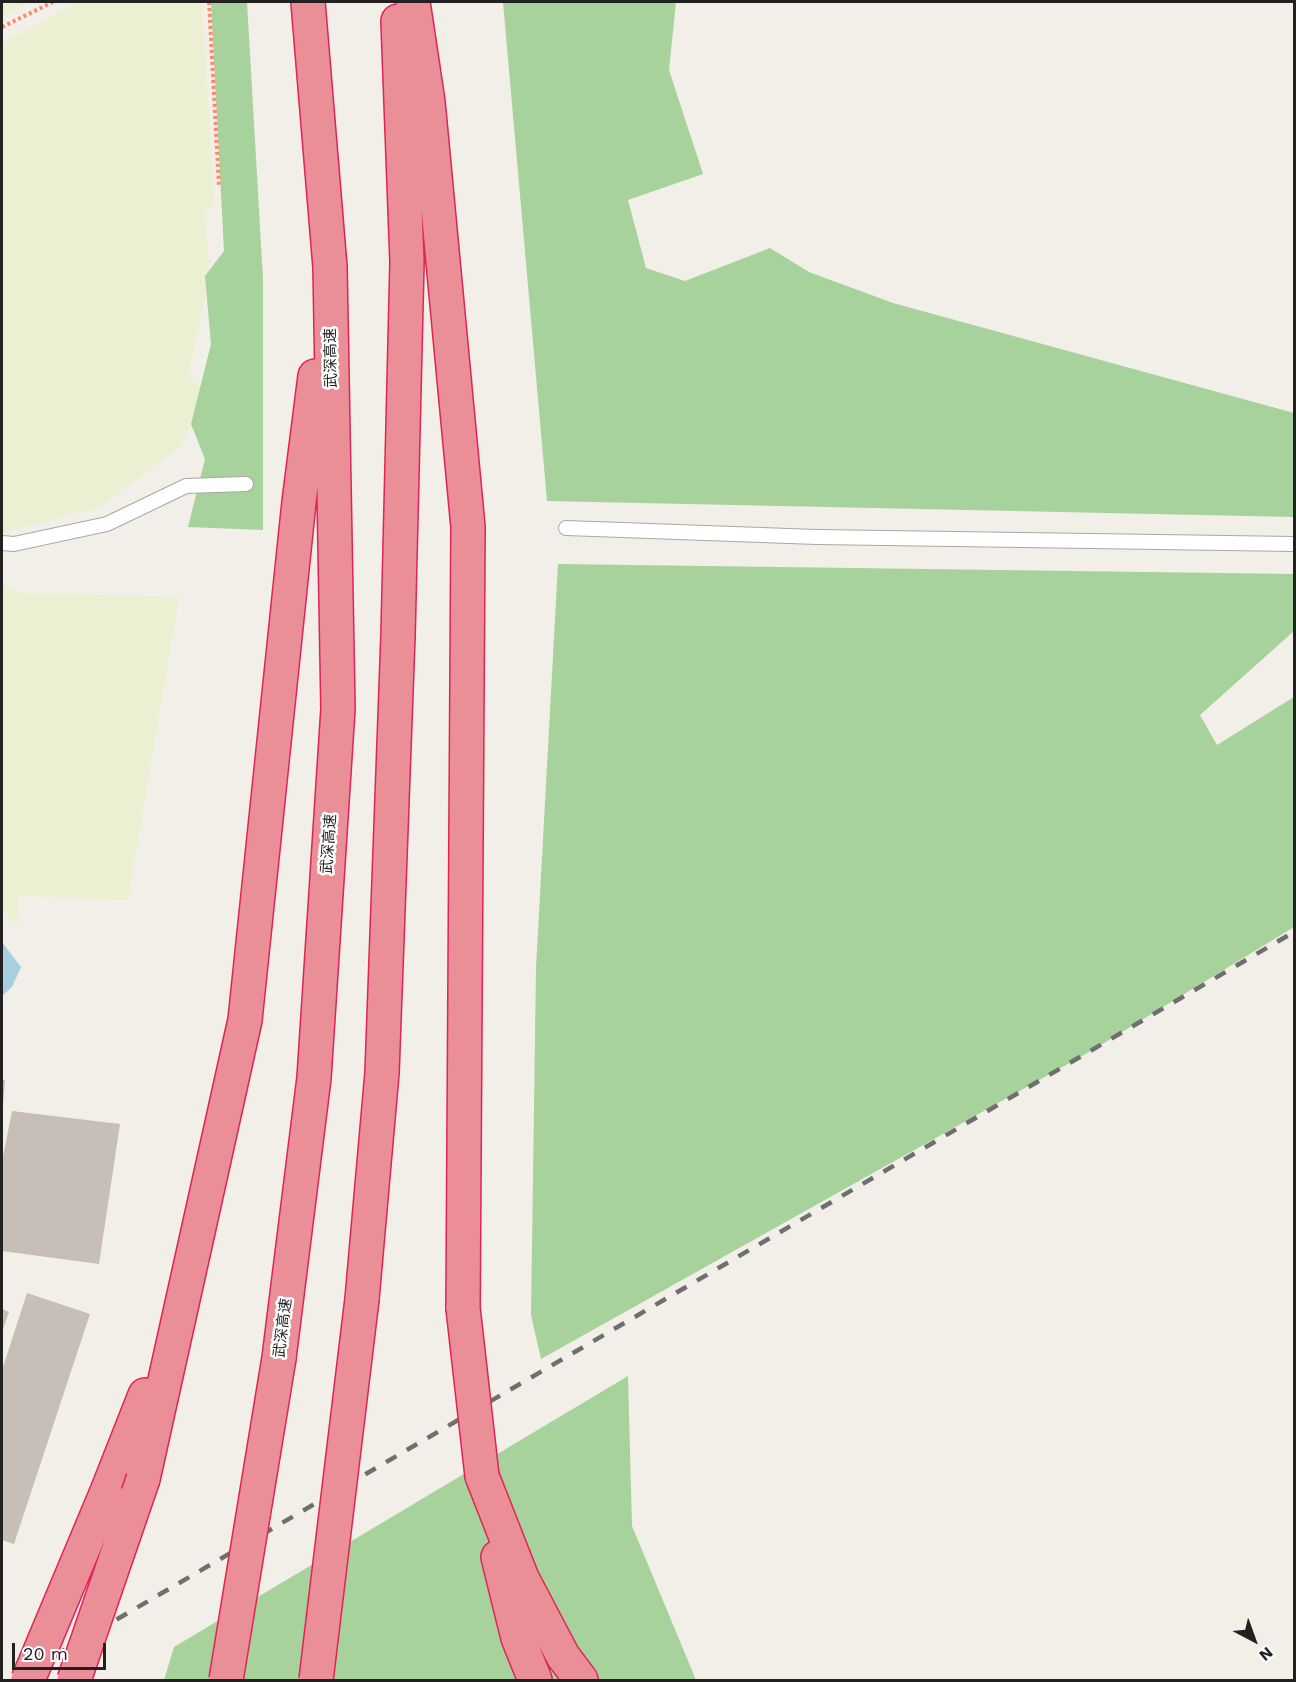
<!DOCTYPE html>
<html>
<head>
<meta charset="utf-8">
<style>
  body { margin:0 }
  #map { position:relative; width:1296px; height:1682px; overflow:hidden; background:#f2efe8; font-family:"Work Sans",sans-serif }
  canvas { display:block }
  .frame { position:absolute; inset:0; border:3px solid #212121; pointer-events:none }
  .north { position:absolute; left:1224px; top:1610px; width:60px; height:60px; -webkit-text-stroke:4px #fff; paint-order:stroke; rotate:139deg; font-size:16px; font-weight:700; line-height:24px; text-align:center; color:#212121 }
  .north::after { content:''; display:block; margin:auto; width:21px; height:27px; background:#212121; clip-path:polygon(50% 0,100% 100%,50% 72%,0 100%) }
  .scale { position:absolute; left:12px; top:1643px; width:94px; height:27px; box-sizing:border-box; border:3px solid #212121; border-top:0; padding-left:8px; font-size:18px; line-height:21px; white-space:nowrap; color:#212121; -webkit-text-stroke:4px #fff; paint-order:stroke }
</style>
</head>
<body>
<div id="map">
<canvas width="1296" height="1682"></canvas>
<div class="frame"></div>
<div class="north">N</div>
<div class="scale">20 m</div>
</div>
<script>
const context = document.querySelector('canvas').getContext('2d');
context.lineJoin = 'round';
function fill(path, color) {
  context.fillStyle = color;
  context.fill(path, 'evenodd');
}
function poly(rows) {
  const path = new Path2D();
  for (const r of rows) {
    path.moveTo(r[0], r[1]);
    for (let i = 2; i < r.length; i += 2) path.lineTo(r[i], r[i + 1]);
  }
  return path;
}
function strokePath(path, color, width, dash) {
  context.strokeStyle = color;
  context.lineWidth = width;
  context.lineCap = dash ? 'butt' : 'round';
  context.setLineDash(dash || []);
  context.stroke(path);
}
function drawText(font, color, halo, rows, align = 'center') {
  context.font = font + ' "Work Sans","Noto Sans SC",sans-serif';
  context.lineWidth = 5;
  context.setLineDash([]);
  context.textBaseline = 'middle';
  context.strokeStyle = halo;
  context.fillStyle = color;
  for (const [text, x, y, turn = 0] of rows) {
    context.save();
    context.translate(x, y);
    context.rotate((+turn || 0) * Math.PI / 180);
    context.textAlign = isNaN(turn) ? turn : align;
    if (halo) context.strokeText(text, 0, 0);
    context.fillText(text, 0, 0);
    context.restore();
  }
}
const farmland = poly([
  [2,2,28,2,2,16],
  [78,2,202,2,214,204,204,213,210,273,188,376,203,391,182,446,99,507,11,531,2,531,2,44],
  [2,584,23,593,179,597,128,900,18,896,17,925,2,912]
]);
const forest = poly([
  [211,2,247,2,263,279,263,530,188,527,205,459,191,424,211,344,205,276,224,251],
  [503,2,676,2,669,70,703,174,628,200,646,268,685,281,770,248,809,272,893,303,1294,413,1294,517,547,501],
  [558,564,1294,574,1294,631,1200,715,1217,745,1294,697,1294,927,1091,1051,541,1359,531,1315,536,968],
  [628,1376,632,1526,696,1680,164,1680,174,1647]
]);
const water = poly([
  [2,942,21,967,12,987,2,996]
]);
const building = poly([
  [2,1080,5,1080,3,1107,2,1107],
  [12,1111,120,1124,99,1264,2,1251,2,1162],
  [27,1293,90,1314,14,1544,2,1540,2,1370],
  [2,1309,9,1312,2,1332]
]);
const path = poly([
  [209,2,219,186],
  [2,27,53,2]
]);
const lane = poly([
  [566,528,817,537,1294,544],
  [2,543,14,544,107,524,186,486,246,484]
]);
const highway = poly([
  [413,2,428,102,468,527,463,1308],
  [362,1299,382,1073,398,636,407,262,398,21],
  [279,1358,314,1078,338,709,330,267,308,2],
  [482,1476,522,1578,563,1656,581,1680],
  [143,1479,245,1020,299,502,315,376],
  [106,1494,145,1395],
  [498,1557,518,1638,535,1680]
]);
const rail = poly([
  [13,1680,1294,932]
]);
const highwayBridge = poly([
  [463,1308,482,1476],
  [28,1680,106,1494],
  [74,1680,143,1479],
  [226,1680,279,1358],
  [316,1680,362,1299]
]);
const streetNames = [
  ["武深高速",331,358,-91],
  ["武深高速",329,844,-86],
  ["武深高速",283,1328,-83]
];
fill(farmland, '#ecf0d3');
fill(forest, '#a7d29b');
fill(water, '#a7cfe0');
fill(building, '#c7beb7');
strokePath(lane, '#a8a8a8', 16);
strokePath(highway, '#e12455', 36);
strokePath(path, '#fe876d', 4, [3, 3]);
strokePath(lane, '#fff', 14);
strokePath(highway, '#ea8e98', 33);
strokePath(rail, '#6f6f6f', 4.5, [12, 12]);
strokePath(highwayBridge, '#e12455', 36, []);
strokePath(highwayBridge, '#ea8e98', 33);
drawText('15px', '#212121', '#fff', streetNames);
</script>
</body>
</html>
